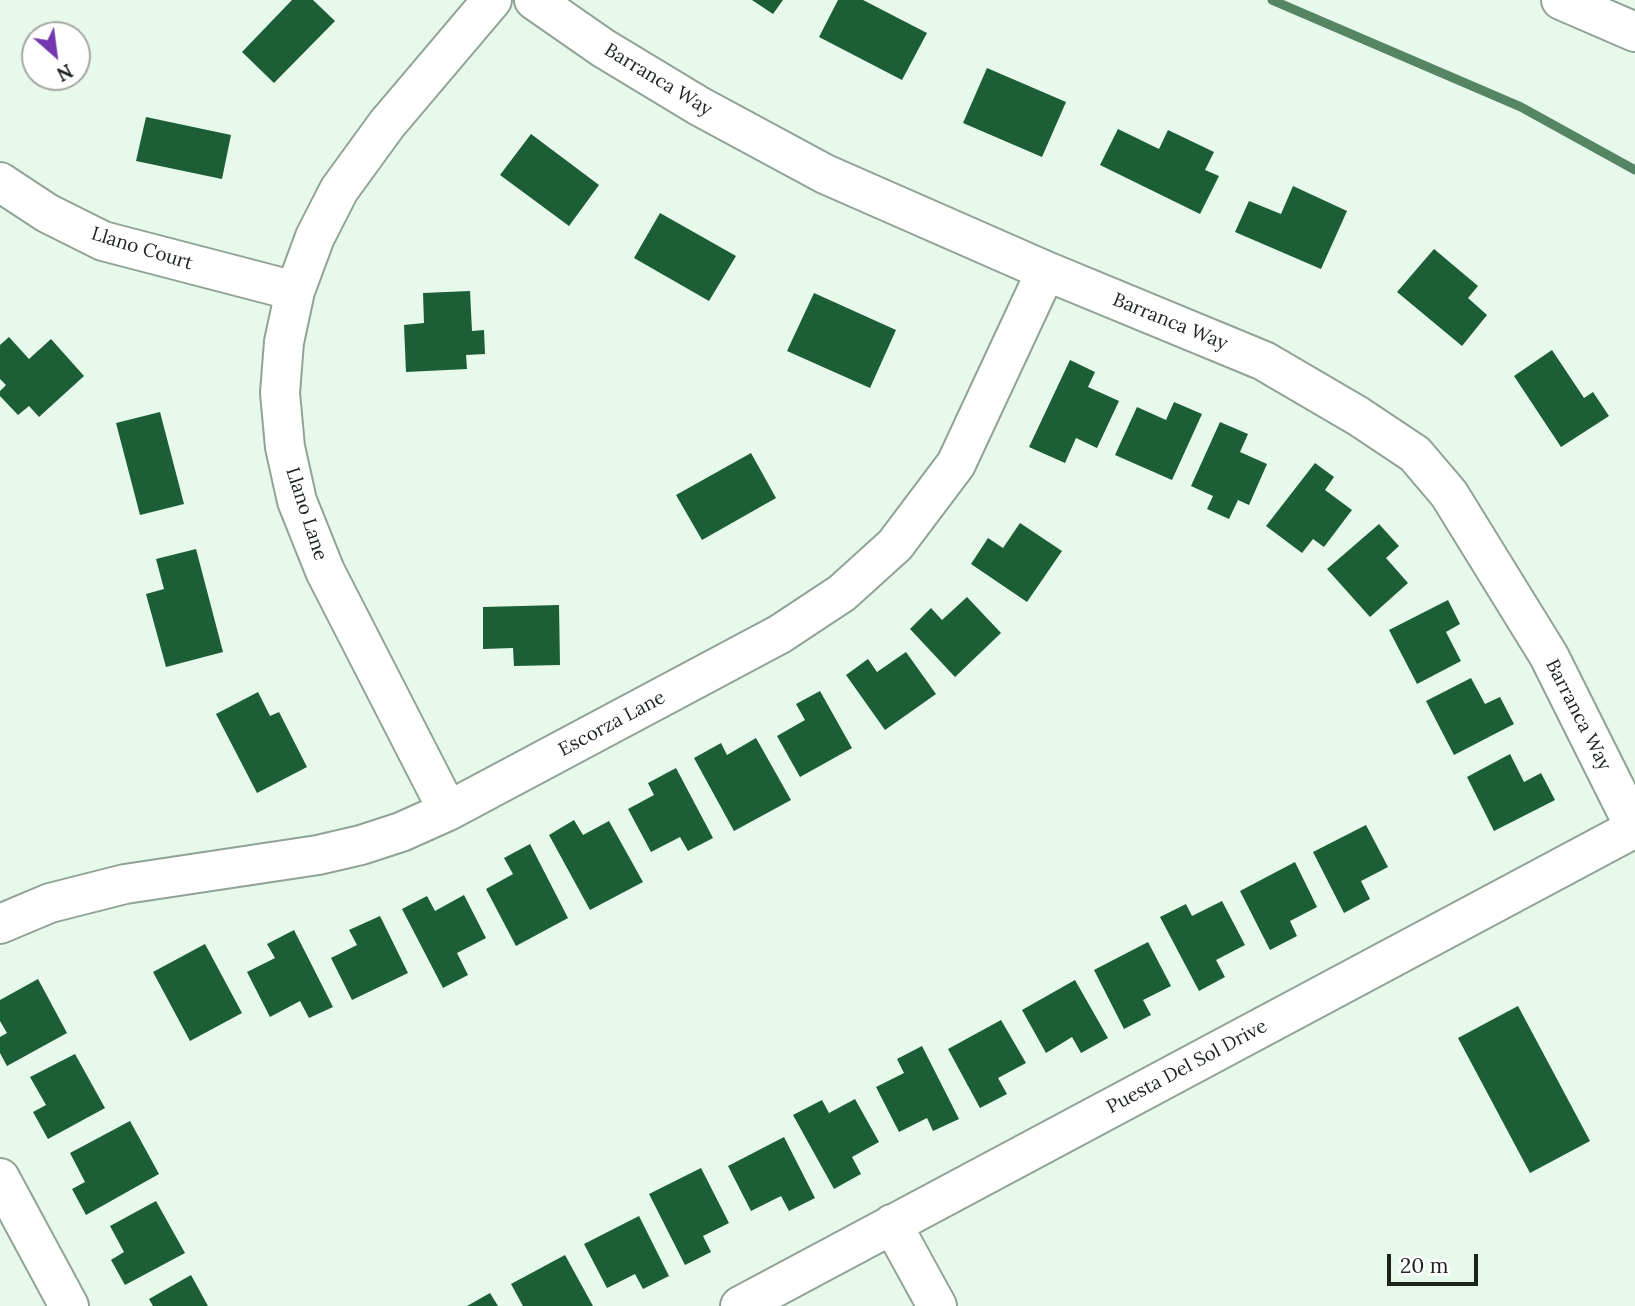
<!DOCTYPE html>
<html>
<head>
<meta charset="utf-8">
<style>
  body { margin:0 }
  #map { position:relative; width:1635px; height:1306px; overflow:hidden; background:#e6f9ea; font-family:Lora,serif }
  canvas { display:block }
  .north { position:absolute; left:21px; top:21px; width:70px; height:70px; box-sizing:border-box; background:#fff; border:2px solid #a5a7a5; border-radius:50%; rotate:152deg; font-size:19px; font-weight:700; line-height:28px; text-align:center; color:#1d241e }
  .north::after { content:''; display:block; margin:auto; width:24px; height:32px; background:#7338ae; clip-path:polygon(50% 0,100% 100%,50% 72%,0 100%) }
  .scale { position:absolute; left:1387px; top:1254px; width:91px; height:32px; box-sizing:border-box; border:4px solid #1d241e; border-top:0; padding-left:9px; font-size:21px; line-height:24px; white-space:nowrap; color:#1d241e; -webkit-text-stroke:5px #fff; paint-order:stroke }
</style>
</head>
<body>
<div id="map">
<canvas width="1635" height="1306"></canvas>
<div class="north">N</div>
<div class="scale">20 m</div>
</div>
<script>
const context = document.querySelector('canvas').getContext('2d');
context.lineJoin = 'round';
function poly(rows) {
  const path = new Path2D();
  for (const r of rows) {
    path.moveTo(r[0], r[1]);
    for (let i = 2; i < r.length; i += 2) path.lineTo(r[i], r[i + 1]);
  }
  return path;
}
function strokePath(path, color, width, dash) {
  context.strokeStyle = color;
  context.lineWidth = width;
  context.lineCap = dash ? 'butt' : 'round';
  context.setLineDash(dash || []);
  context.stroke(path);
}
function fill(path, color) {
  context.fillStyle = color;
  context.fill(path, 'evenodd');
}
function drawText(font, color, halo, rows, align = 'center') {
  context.font = font + ' Lora,serif';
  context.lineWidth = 7;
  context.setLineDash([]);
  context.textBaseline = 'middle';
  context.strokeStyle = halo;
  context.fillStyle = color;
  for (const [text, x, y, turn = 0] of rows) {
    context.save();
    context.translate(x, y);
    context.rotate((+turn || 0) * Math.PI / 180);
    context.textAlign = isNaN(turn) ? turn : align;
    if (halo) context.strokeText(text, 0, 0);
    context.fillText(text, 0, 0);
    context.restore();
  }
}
const stream = poly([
  [1272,0,1521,107,1635,170]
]);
const building = poly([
  [292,0,313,0,335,21,274,83,242,52],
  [752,0,783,0,773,14],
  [838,0,863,0,927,33,902,80,819,37],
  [987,68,1066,102,1042,157,963,123],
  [146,117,231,135,222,179,136,161],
  [1118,129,1159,149,1168,130,1214,152,1205,170,1219,176,1200,214,1100,165],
  [531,134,599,185,569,226,500,175],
  [1293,186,1347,211,1321,269,1235,232,1249,201,1281,214],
  [660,213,736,256,709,301,634,258],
  [1434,249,1478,286,1468,298,1487,315,1462,346,1397,292],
  [470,291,472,331,484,330,485,354,466,355,467,369,406,372,404,325,424,323,423,293],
  [814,293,896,330,870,388,787,351],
  [9,337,29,359,51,339,84,376,39,417,29,406,18,415,0,396,0,391,6,385,0,379,0,345],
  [1552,350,1584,398,1593,392,1609,416,1561,447,1514,376],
  [1070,360,1095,372,1088,387,1119,401,1097,448,1076,438,1065,463,1029,447],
  [1174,402,1202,414,1172,480,1115,455,1137,407,1166,420],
  [160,412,184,504,140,515,116,423],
  [1220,422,1248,434,1240,452,1267,464,1249,505,1238,500,1229,519,1207,509,1213,496,1191,486],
  [751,453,776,498,702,540,676,495],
  [1315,463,1334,477,1325,490,1352,510,1324,547,1313,539,1302,553,1266,526],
  [1020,523,1062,551,1027,602,971,564,988,538,1003,548],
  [1379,524,1399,546,1386,558,1408,583,1370,617,1327,569],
  [196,549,223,652,166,667,146,594,164,589,156,559],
  [967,597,1001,633,955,677,910,629,931,608,942,620],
  [1448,600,1460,624,1446,632,1461,661,1417,684,1389,630],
  [559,605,560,665,514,666,513,648,483,649,483,607],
  [906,652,936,694,885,730,846,675,868,659,877,672],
  [1471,678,1485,704,1500,697,1514,724,1454,755,1426,701],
  [820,691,852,748,800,777,777,736,805,720,796,704],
  [258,692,270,716,279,712,307,767,257,793,216,714],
  [756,738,791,800,734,831,694,758,721,743,727,755],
  [1510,754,1524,782,1541,773,1555,800,1494,831,1467,777],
  [676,768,713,838,688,851,680,837,651,852,628,809,654,795,648,783],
  [574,820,583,835,609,821,643,882,590,910,549,835],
  [1366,825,1388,867,1361,881,1370,899,1344,913,1313,852],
  [530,844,568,918,516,946,486,889,513,874,504,858],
  [1295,862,1317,907,1290,921,1297,936,1270,950,1240,891],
  [464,895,486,938,457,953,468,975,443,988,402,909,427,896,435,911],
  [1222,901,1245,945,1216,960,1225,977,1199,991,1160,917,1186,904,1192,916],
  [380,916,408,973,352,1000,331,958,357,945,349,930],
  [294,930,333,1007,309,1018,300,1001,270,1017,247,972,275,958,267,944],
  [1148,942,1171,986,1143,1000,1151,1015,1124,1029,1094,970],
  [205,944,242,1013,190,1041,153,972],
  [38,979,67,1033,7,1066,0,1053,0,1037,7,1033,0,1021,0,1000],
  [1075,980,1108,1038,1081,1053,1072,1037,1046,1053,1022,1010],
  [1518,1006,1590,1141,1530,1173,1458,1038],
  [1001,1020,1026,1063,998,1078,1007,1094,980,1108,948,1049],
  [922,1046,959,1119,933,1131,927,1118,899,1132,876,1087,904,1073,897,1059],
  [75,1054,105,1108,48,1139,33,1112,46,1105,30,1077],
  [855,1099,879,1142,852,1157,861,1174,834,1189,793,1115,822,1100,829,1113],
  [130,1121,159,1174,86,1215,72,1189,85,1182,70,1153],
  [784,1137,815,1198,789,1211,781,1196,751,1211,728,1166],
  [701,1168,729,1223,703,1236,711,1252,685,1265,649,1194],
  [156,1201,185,1253,125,1285,111,1260,124,1252,110,1226],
  [639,1216,669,1276,643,1289,635,1274,607,1288,584,1244],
  [565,1255,593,1306,523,1306,511,1284],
  [191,1275,208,1306,153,1306,149,1299],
  [490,1293,498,1306,467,1306]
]);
const minor = poly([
  [534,0,603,48,699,106,825,174,1046,271,1264,361,1358,416,1415,454,1449,494,1549,656,1635,828],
  [1561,0,1635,32],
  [0,182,47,213,103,241,295,291],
  [448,811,325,571,297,501,285,447,280,393,284,342,295,291,315,237,339,190,387,124,492,0],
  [0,924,50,903,125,884,318,855,361,845,401,832,448,811,780,634,842,593,895,545,956,464,1046,271],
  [0,1178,69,1306],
  [892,1224,937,1306],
  [740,1306,1635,828]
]);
const streetNames = [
  ["Barranca Way",658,80,31],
  ["Llano Court",142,249,17],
  ["Barranca Way",1170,322,22],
  ["Llano Lane",306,514,72],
  ["Barranca Way",1578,715,63],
  ["Escorza Lane",612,724,-28],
  ["Puesta Del Sol Drive",1187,1067,-28]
];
strokePath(stream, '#568564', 9);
fill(building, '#1c5e36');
strokePath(minor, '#91a396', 42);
strokePath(minor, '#fff', 38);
drawText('19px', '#1d241e', '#fff', streetNames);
</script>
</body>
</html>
